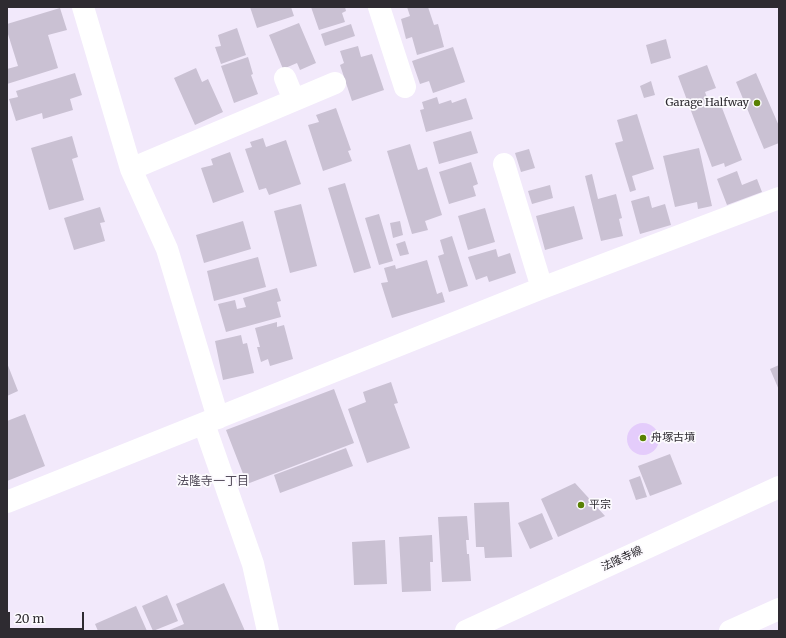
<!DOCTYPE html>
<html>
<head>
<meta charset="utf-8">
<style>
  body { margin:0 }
  #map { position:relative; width:786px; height:638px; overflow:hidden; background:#f2e9fb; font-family:Merriweather,serif }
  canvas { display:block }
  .frame { position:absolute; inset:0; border:8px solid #2e2b31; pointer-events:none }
  .scale { position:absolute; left:8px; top:612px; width:76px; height:18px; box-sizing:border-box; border:2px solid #2e2b31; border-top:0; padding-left:5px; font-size:12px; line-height:14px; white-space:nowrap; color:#2e2b31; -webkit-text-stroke:3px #fcfafe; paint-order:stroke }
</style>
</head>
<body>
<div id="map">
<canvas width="786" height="638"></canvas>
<div class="frame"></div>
<div class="scale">20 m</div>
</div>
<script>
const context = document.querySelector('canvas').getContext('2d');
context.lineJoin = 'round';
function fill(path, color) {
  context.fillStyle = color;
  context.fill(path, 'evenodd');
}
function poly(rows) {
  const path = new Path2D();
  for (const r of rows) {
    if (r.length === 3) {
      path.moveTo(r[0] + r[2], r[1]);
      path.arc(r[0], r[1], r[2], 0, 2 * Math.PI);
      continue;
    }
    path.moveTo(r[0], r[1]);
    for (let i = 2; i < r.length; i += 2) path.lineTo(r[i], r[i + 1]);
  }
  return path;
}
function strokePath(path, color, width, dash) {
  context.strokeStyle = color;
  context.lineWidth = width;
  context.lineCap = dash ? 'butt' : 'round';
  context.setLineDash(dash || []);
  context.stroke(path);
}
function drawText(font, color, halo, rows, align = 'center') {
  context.font = font + ' Merriweather,"Noto Sans JP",serif';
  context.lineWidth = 3.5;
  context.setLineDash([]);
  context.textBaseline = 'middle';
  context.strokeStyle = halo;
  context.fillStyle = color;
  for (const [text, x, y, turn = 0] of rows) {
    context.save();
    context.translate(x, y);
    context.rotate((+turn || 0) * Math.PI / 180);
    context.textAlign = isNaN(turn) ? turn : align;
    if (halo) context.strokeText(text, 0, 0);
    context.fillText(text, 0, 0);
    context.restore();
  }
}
const green = poly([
  [643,439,16]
]);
const building = poly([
  [250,7,291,7,294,16,257,28],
  [311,7,345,7,346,11,342,13,345,22,319,30],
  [407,7,428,7,434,25,438,24,444,47,417,55,412,37,406,39,401,19,410,16],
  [60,8,67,30,48,35,58,68,7,84,7,69,18,66,7,31,7,24],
  [299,23,316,63,300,70,297,63,283,69,269,35],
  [351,24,355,36,325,46,321,34],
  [237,28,246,55,221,64,215,47,221,46,218,35],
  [666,39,671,58,651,64,646,45],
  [358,46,361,57,372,54,384,90,352,101,340,65,344,63,340,51],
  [453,47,465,82,433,93,429,81,420,84,412,61],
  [248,57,253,74,251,75,258,94,234,103,221,66],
  [707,65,716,88,705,92,709,103,719,100,742,160,725,167,724,163,712,167,678,76],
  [196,68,202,82,208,79,223,112,195,125,174,78],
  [75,73,82,95,70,99,73,110,43,119,42,113,16,121,9,99,18,97,16,91],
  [756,73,779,126,779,143,764,149,736,82],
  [651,81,655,95,644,98,640,86],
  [437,97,439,104,451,100,452,103,466,98,473,119,426,132,420,110,424,109,422,102],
  [336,108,351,150,348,151,352,161,323,171,308,125,319,122,316,115],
  [637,114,654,169,632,176,636,190,630,192,615,143,623,141,617,120],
  [471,131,478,153,439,164,433,142],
  [72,136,78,157,72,159,84,200,49,210,31,148],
  [263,138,266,147,286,140,301,184,269,195,266,188,259,190,245,149,252,147,250,142],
  [410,144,418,170,427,167,442,215,425,221,428,230,412,234,387,151],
  [699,148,712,206,698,209,697,202,675,207,663,156],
  [529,149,535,168,521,172,515,153],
  [230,152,244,192,213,203,201,168,213,165,211,159],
  [471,162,478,184,473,186,476,196,449,204,439,172],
  [737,171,742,185,757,179,762,192,727,205,717,179],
  [592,174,598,199,616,194,622,218,619,219,623,236,601,241,585,176],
  [345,183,371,268,354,273,328,188],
  [550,185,553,198,532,204,528,191],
  [649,196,652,208,665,204,671,225,640,234,631,201],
  [301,204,317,266,290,273,274,211],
  [574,206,583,239,545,250,536,216],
  [100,207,105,222,100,223,105,241,74,250,64,218],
  [485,208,495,242,468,250,458,216],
  [379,214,393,261,379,265,365,218],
  [243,221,251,249,204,263,196,235],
  [400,221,403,235,393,238,390,223],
  [452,236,468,286,449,292,438,256,444,254,440,240],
  [405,241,409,254,400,256,396,244],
  [496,249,498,257,510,253,516,273,489,282,487,276,476,280,468,257],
  [258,257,266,287,214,301,207,271],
  [427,260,437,294,442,292,445,302,392,318,381,283,388,282,384,268,395,265,396,269],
  [277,288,281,301,277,302,281,317,226,332,218,304,235,300,237,309,246,307,243,298],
  [277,322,277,327,284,325,293,359,270,366,268,359,261,362,257,347,260,347,255,328],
  [241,335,243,344,247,343,254,373,223,380,215,341],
  [7,363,18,391,7,396],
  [779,365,779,390,770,369],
  [391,382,398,403,394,404,410,448,367,463,348,409,366,402,363,392],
  [334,389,354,443,247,484,226,430],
  [25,414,45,466,7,481,7,421],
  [346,448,353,466,280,493,274,475],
  [670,454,682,484,650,496,638,466],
  [640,476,647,497,636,500,629,480],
  [575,483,605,516,558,537,541,499],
  [509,502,512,557,485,558,484,547,476,547,474,503],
  [542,513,553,539,530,549,518,523],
  [467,516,469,540,466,540,467,554,469,554,471,581,442,582,438,517],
  [432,535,433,562,430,562,431,591,402,592,399,537],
  [385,540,387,584,354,585,352,542],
  [224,583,245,631,167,631,184,624,176,604],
  [167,595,178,621,153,631,142,606],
  [136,606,147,631,98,631,95,624]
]);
const minor = poly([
  [83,7,131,169,167,249,218,418],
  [379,7,405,87],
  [285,78,294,100],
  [504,164,542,288],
  [131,169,335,83],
  [204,424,253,564,268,631],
  [7,502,542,288,779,198]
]);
const secondary = poly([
  [466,631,779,487],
  [730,631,779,609]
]);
const markers = [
  [757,103,4,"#598103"],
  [643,438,4,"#598103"],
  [581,505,4,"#598103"]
];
const poiNames = [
  ["Garage Halfway",749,103,"right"],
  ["舟塚古墳",651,438],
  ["平宗",589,505]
];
const streetNames = [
  ["法隆寺線",622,559,-25]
];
const neighbourhoodNames = [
  ["法隆寺一丁目",213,482]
];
fill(green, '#e4ccfb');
fill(building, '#cac1d3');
strokePath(minor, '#fff', 22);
strokePath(secondary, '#fff', 22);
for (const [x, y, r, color] of markers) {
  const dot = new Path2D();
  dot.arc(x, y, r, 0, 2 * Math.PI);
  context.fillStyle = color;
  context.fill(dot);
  strokePath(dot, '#fcfafe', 1.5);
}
drawText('11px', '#2e2b31', '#fcfafe', poiNames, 'left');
drawText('11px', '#2e2b31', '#fcfafe', streetNames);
drawText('12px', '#524b5a', '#fcfafe', neighbourhoodNames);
</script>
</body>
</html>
